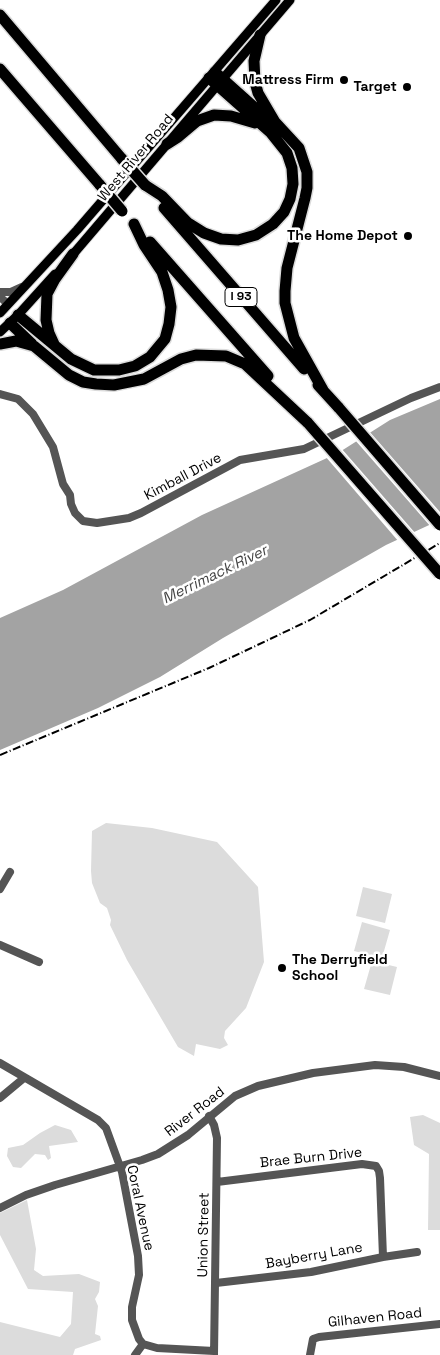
<!DOCTYPE html>
<html>
<head>
<meta charset="utf-8">
<style>
  body { margin:0 }
  canvas { display:block; background:#fff }
</style>
</head>
<body>
<canvas width="440" height="1355"></canvas>
<script>
const context = document.querySelector('canvas').getContext('2d');
context.lineJoin = 'round';
function fill(path, color) {
  context.fillStyle = color;
  context.fill(path, 'evenodd');
}
function poly(rows) {
  const path = new Path2D();
  for (const r of rows) {
    path.moveTo(r[0], r[1]);
    for (let i = 2; i < r.length; i += 2) path.lineTo(r[i], r[i + 1]);
  }
  return path;
}
function strokePath(path, color, width, dash) {
  context.strokeStyle = color;
  context.lineWidth = width;
  context.lineCap = dash ? 'butt' : 'round';
  context.setLineDash(dash || []);
  context.stroke(path);
}
function drawText(font, color, halo, rows, align = 'center') {
  context.font = font + ' "Space Grotesk",sans-serif';
  context.lineWidth = 5;
  context.setLineDash([]);
  context.textBaseline = 'middle';
  context.strokeStyle = halo;
  context.fillStyle = color;
  for (const [text, x, y, turn = 0] of rows) {
    context.save();
    context.translate(x, y);
    context.rotate((+turn || 0) * Math.PI / 180);
    context.textAlign = isNaN(turn) ? turn : align;
    if (halo) context.strokeText(text, 0, 0);
    context.fillText(text, 0, 0);
    context.restore();
  }
}
const green = poly([
  [106,823,152,828,217,842,258,887,264,962,246,1008,225,1031,224,1038,228,1045,220,1049,196,1044,194,1056,178,1047,127,960,110,925,111,920,107,908,100,903,92,883,91,871,92,831],
  [363,887,392,894,385,923,356,916],
  [362,922,390,930,382,958,354,951],
  [372,961,397,967,390,995,364,989],
  [423,1115,440,1123,440,1230,428,1230,429,1154,414,1145,410,1117],
  [55,1125,71,1130,78,1142,49,1146,51,1158,48,1160,45,1155,35,1154,21,1168,13,1167,7,1156,8,1148,23,1145,40,1133],
  [27,1200,36,1249,34,1270,43,1276,79,1274,100,1282,99,1292,95,1299,98,1306,95,1334,100,1336,101,1340,75,1349,73,1355,0,1355,0,1322,60,1337,71,1324,73,1292,28,1289,0,1235,0,1213]
]);
const water = poly([
  [440,399,440,520,386,545,223,638,160,677,98,708,0,750,0,618,63,590,202,515,338,453,390,420]
]);
const pier = poly([
  [369,431,440,512,440,523,431,527,355,440],
  [341,448,416,534,399,542,325,456]
]);
const minor = poly([
  [0,292,11,292,22,287],
  [0,297,8,304],
  [0,394,18,399,33,414,53,447,63,484,70,495,71,504,75,513,83,521,97,523,129,518,141,513,240,460,304,449,411,398,440,387],
  [0,889,10,872],
  [0,945,39,962],
  [0,1063,98,1120,106,1128,122,1172,138,1256,139,1275,132,1307,132,1320,139,1339,143,1344,157,1348,214,1351],
  [0,1098,24,1078],
  [209,1116,214,1125,217,1138,214,1355],
  [217,1182,362,1164,376,1166,379,1171,380,1178,383,1257],
  [0,1208,26,1195,55,1185,142,1160,158,1154,188,1135,235,1096,258,1086,313,1073,375,1065,404,1067,440,1076],
  [216,1283,311,1272,383,1257,417,1252],
  [135,1355,143,1344],
  [310,1355,313,1339,319,1337,440,1324]
]);
const major = poly([
  [69,259,290,0],
  [0,313,77,230,276,0],
  [0,332,18,315,55,274]
]);
const highway = poly([
  [0,15,122,159],
  [260,35,254,61,255,82,258,93,275,122,299,148,307,172,307,188,305,198,287,268,285,291,285,303,294,338,323,390],
  [0,69,100,185],
  [215,72,263,115,271,120],
  [167,144,178,137,197,121,214,115,231,116,255,123],
  [145,185,162,196,188,223,204,233,221,239,238,240,256,235,273,224,284,212,290,199,293,184,292,168,287,153,271,133,209,78],
  [164,208,304,369],
  [150,242,268,376],
  [18,315,71,359,94,370,119,370,135,366,150,357,165,339,169,324,171,307,168,290,162,272,144,245,134,224],
  [10,323,32,344],
  [0,344,16,341,34,346,69,375,83,382,96,384,114,385,144,379,181,359,196,355,226,356,245,364,308,423],
  [54,344,49,333,46,320,47,294,55,279,73,254],
  [318,385,339,408]
]);
const rail = poly([
  [0,755,209,668,310,620,440,543]
]);
const highwayBridge = poly([
  [122,159,145,185],
  [100,185,122,211],
  [339,408,440,525],
  [308,423,440,574]
]);
const markers = [
  [344,80,5,"#000"],
  [407,87,5,"#000"],
  [408,236,5,"#000"],
  [282,968,5,"#000"]
];
const shields = [
  [241,297,32]
];
const shieldNames = [
  ["I 93",241,297]
];
const poiNames = [
  ["Mattress Firm",334,80],
  ["Target",397,87],
  ["The Home Depot",398,236],
  ["The Derryfield",292,960,"left"],
  ["School",292,976,"left"]
];
const streetNames = [
  ["West River Road",136,158,-50],
  ["Kimball Drive",183,477,-28],
  ["River Road",195,1112,-38],
  ["Brae Burn Drive",311,1158,-6],
  ["Coral Avenue",140,1208,78],
  ["Union Street",204,1235,-89],
  ["Bayberry Lane",314,1256,-10],
  ["Gilhaven Road",375,1318,-6]
];
const waterNames = [
  ["Merrimack River",215,575,-26]
];
fill(green, '#dcdcdc');
fill(water, '#a3a3a3');
fill(pier, '#fff');
strokePath(major, '#dbdbdb', 11);
strokePath(highway, '#dbdbdb', 14);
strokePath(minor, '#555', 8);
strokePath(major, '#000', 9);
strokePath(highway, '#000', 11);
strokePath(rail, '#000', 2, [8, 2.5, 1, 2.5]);
strokePath(highwayBridge, '#dbdbdb', 14, []);
strokePath(highwayBridge, '#000', 11);
for (const [x, y, r, color] of markers) {
  const dot = new Path2D();
  dot.arc(x, y, r, 0, 2 * Math.PI);
  context.fillStyle = color;
  context.fill(dot);
  strokePath(dot, '#fff', 2);
}
for (const [x, y, w] of shields) {
  const box = new Path2D();
  box.roundRect(x - w / 2, y - 9.5, w, 19, 4);
  context.fillStyle = '#fff';
  context.fill(box);
  strokePath(box, '#000', 1);
}
drawText('bold 12px', '#000', null, shieldNames);
drawText('bold 14px', '#000', '#fff', poiNames, 'right');
drawText('14px', '#000', '#fff', streetNames);
drawText('italic 15px', '#444', '#fff', waterNames);
</script>
</body>
</html>
